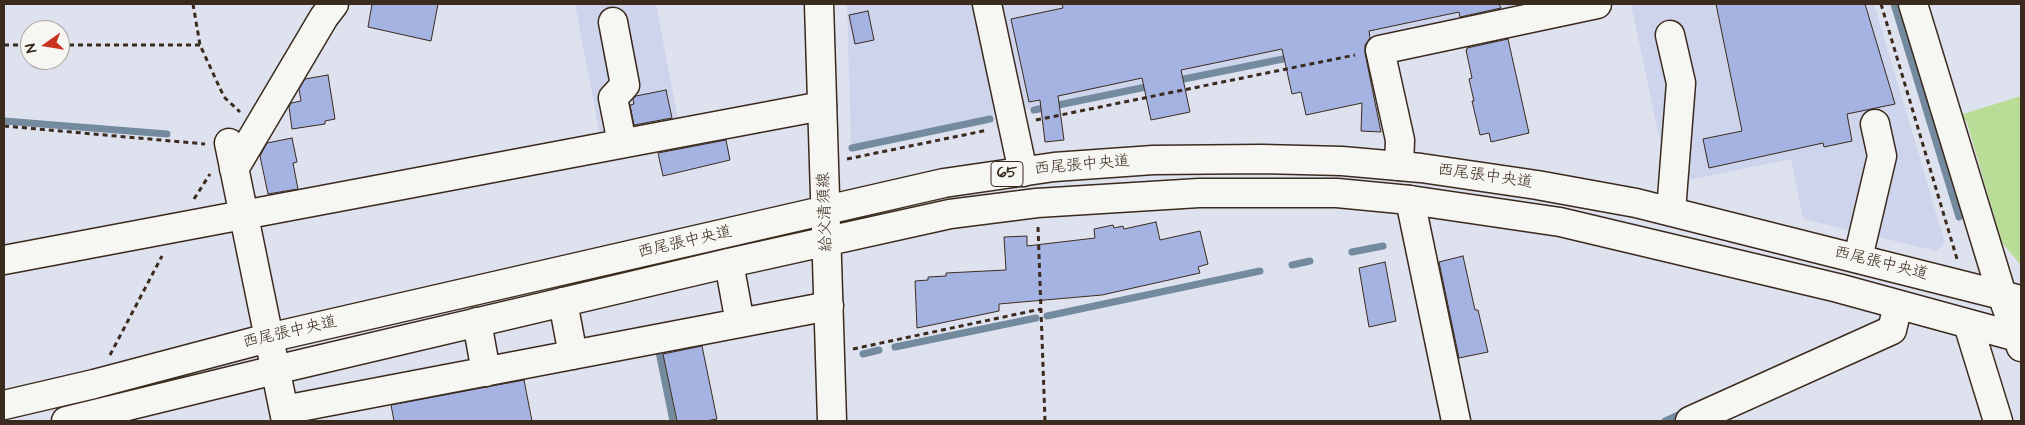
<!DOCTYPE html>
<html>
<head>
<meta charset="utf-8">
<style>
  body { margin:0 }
  #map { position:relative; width:2025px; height:425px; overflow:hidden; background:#dee2ee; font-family:"Architects Daughter",sans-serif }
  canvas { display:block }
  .frame { position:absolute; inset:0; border:5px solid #3b2a1e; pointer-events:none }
  .north { position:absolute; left:20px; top:20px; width:50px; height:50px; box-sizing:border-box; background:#f6f6f2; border:1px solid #aba49d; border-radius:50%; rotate:257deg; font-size:14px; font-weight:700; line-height:20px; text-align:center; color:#3b2a1e }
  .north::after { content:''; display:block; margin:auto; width:18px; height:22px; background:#c8321e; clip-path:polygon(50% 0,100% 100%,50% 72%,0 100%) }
</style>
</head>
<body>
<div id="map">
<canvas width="2025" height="425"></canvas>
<div class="frame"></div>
<div class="north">N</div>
</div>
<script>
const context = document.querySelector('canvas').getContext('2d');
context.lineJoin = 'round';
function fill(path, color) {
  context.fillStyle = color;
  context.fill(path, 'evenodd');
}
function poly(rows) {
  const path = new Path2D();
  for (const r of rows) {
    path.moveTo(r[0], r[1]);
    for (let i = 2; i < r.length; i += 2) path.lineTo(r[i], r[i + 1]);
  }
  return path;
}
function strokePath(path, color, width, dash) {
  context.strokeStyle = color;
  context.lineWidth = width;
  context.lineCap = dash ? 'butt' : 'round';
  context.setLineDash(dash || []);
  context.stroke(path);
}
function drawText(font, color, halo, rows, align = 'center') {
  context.font = font + ' "Architects Daughter","Klee One",sans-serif';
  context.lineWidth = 4;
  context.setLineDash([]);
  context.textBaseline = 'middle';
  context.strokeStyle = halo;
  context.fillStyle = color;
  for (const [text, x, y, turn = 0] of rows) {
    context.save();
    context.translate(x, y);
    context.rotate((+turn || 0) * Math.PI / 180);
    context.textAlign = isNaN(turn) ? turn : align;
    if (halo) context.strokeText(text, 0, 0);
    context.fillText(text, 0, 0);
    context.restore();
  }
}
const built = poly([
  [575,4,656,4,678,120,600,135],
  [847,4,1534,4,851,145],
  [1631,4,1874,4,1945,243,1936,251,1803,219,1791,159,1669,184]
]);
const green = poly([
  [2021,96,2021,265,2002,243,1967,122,1960,115]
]);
const stream = poly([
  [1894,4,1959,217],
  [1174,81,1293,57],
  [1034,110,1151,86],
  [4,121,167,134],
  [852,148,990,119],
  [1352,252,1383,246],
  [1292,265,1310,261],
  [1047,316,1260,271],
  [658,347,673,421],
  [895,347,1036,318],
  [863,354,879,350],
  [1665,421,1685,412]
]);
const building = poly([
  [372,4,438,4,431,41,368,27,372,4],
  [1062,4,1499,4,1501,8,1460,17,1459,12,1369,31,1370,38,1365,45,1365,53,1381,132,1361,131,1362,103,1306,115,1301,92,1292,94,1282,49,1181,70,1190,112,1151,120,1142,78,1058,96,1064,140,1045,142,1040,100,1029,102,1011,19,1063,8,1062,4],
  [1716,4,1865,4,1895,104,1847,114,1852,141,1824,147,1823,143,1709,168,1703,139,1742,131,1716,4],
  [868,11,874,40,855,44,849,15,868,11],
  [1508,39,1529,133,1491,142,1489,133,1480,135,1472,101,1474,101,1469,79,1472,78,1466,50,1467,50,1467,48,1508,39],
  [328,75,335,119,325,121,325,124,292,129,289,107,291,103,301,101,299,89,305,79,328,75],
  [666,90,672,118,634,125,630,105,634,104,633,99,636,96,666,90],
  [292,138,297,162,293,163,298,189,268,194,260,156,267,143,292,138],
  [726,140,730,160,663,176,658,153,726,140],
  [1156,222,1160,240,1200,231,1208,264,1198,267,1200,273,1102,295,999,304,999,311,917,328,915,281,928,280,928,277,946,276,946,273,1006,270,1004,237,1027,236,1027,246,1095,238,1094,229,1113,225,1114,228,1123,226,1124,229,1156,222],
  [1463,256,1475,310,1478,310,1488,352,1459,358,1439,262,1463,256],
  [1385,262,1396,321,1369,327,1359,268,1385,262],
  [702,346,717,419,706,421,677,421,663,354,702,346],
  [524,380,532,421,394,421,391,405,524,380]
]);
const path = poly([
  [193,4,200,45,224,97,240,112],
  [1881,4,1957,259],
  [4,45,30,45],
  [60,45,200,45],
  [1036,120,1355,55],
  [4,126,205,144],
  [847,159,988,130],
  [194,199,210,174],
  [1038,227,1045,421],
  [853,349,1041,309],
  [110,355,162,256]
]);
const minor = poly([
  [987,4,1023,172],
  [1913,4,2002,295,2021,347],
  [613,22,625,85,613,98,622,143],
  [1670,35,1681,83,1671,211],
  [229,143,286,421],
  [1399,166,1400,140,1380,50,1597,4],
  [234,169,324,17,334,4],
  [1410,200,1456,421],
  [1858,258,1882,156,1875,124],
  [4,260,822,106],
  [729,263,740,323],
  [563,302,573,355],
  [477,322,486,372],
  [1968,324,1998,421],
  [284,410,829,306],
  [1690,421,1892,330,1898,305]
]);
const major = poly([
  [819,4,832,421],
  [4,405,94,384,268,338,944,183,1054,167,1153,160,1262,159,1342,161,1421,168,1537,185,1636,203,2021,300],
  [66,421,275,370,729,263,950,214,1037,203,1199,193,1337,193,1410,200,1560,222,1838,288,2021,338]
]);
const shields = [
  [1007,174,32]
];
const shieldNames = [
  ["65",1007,174]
];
const streetNames = [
  ["西尾張中央道",1082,166,-5],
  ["西尾張中央道",1485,177,8],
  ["給父清須線",826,212,-92],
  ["西尾張中央道",685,243,-13],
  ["西尾張中央道",1881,264,14],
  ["西尾張中央道",290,333,-13]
];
fill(built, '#cdd4eb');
fill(green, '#b9dc96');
strokePath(stream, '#738a9f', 7);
fill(building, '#a5b3e3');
strokePath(building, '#3b2a1e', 1);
strokePath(minor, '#3b2a1e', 31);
strokePath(major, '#3b2a1e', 31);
strokePath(path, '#3b2a1e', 3, [5, 4]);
strokePath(minor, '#f6f6f2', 28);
strokePath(major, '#f6f6f2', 28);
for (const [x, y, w] of shields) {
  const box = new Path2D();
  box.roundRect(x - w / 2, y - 12.5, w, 25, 4);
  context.fillStyle = '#f6f6f2';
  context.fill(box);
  strokePath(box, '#3b2a1e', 1);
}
drawText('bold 15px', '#3b2a1e', null, shieldNames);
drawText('16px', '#3b2a1e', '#f6f6f2', streetNames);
</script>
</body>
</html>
